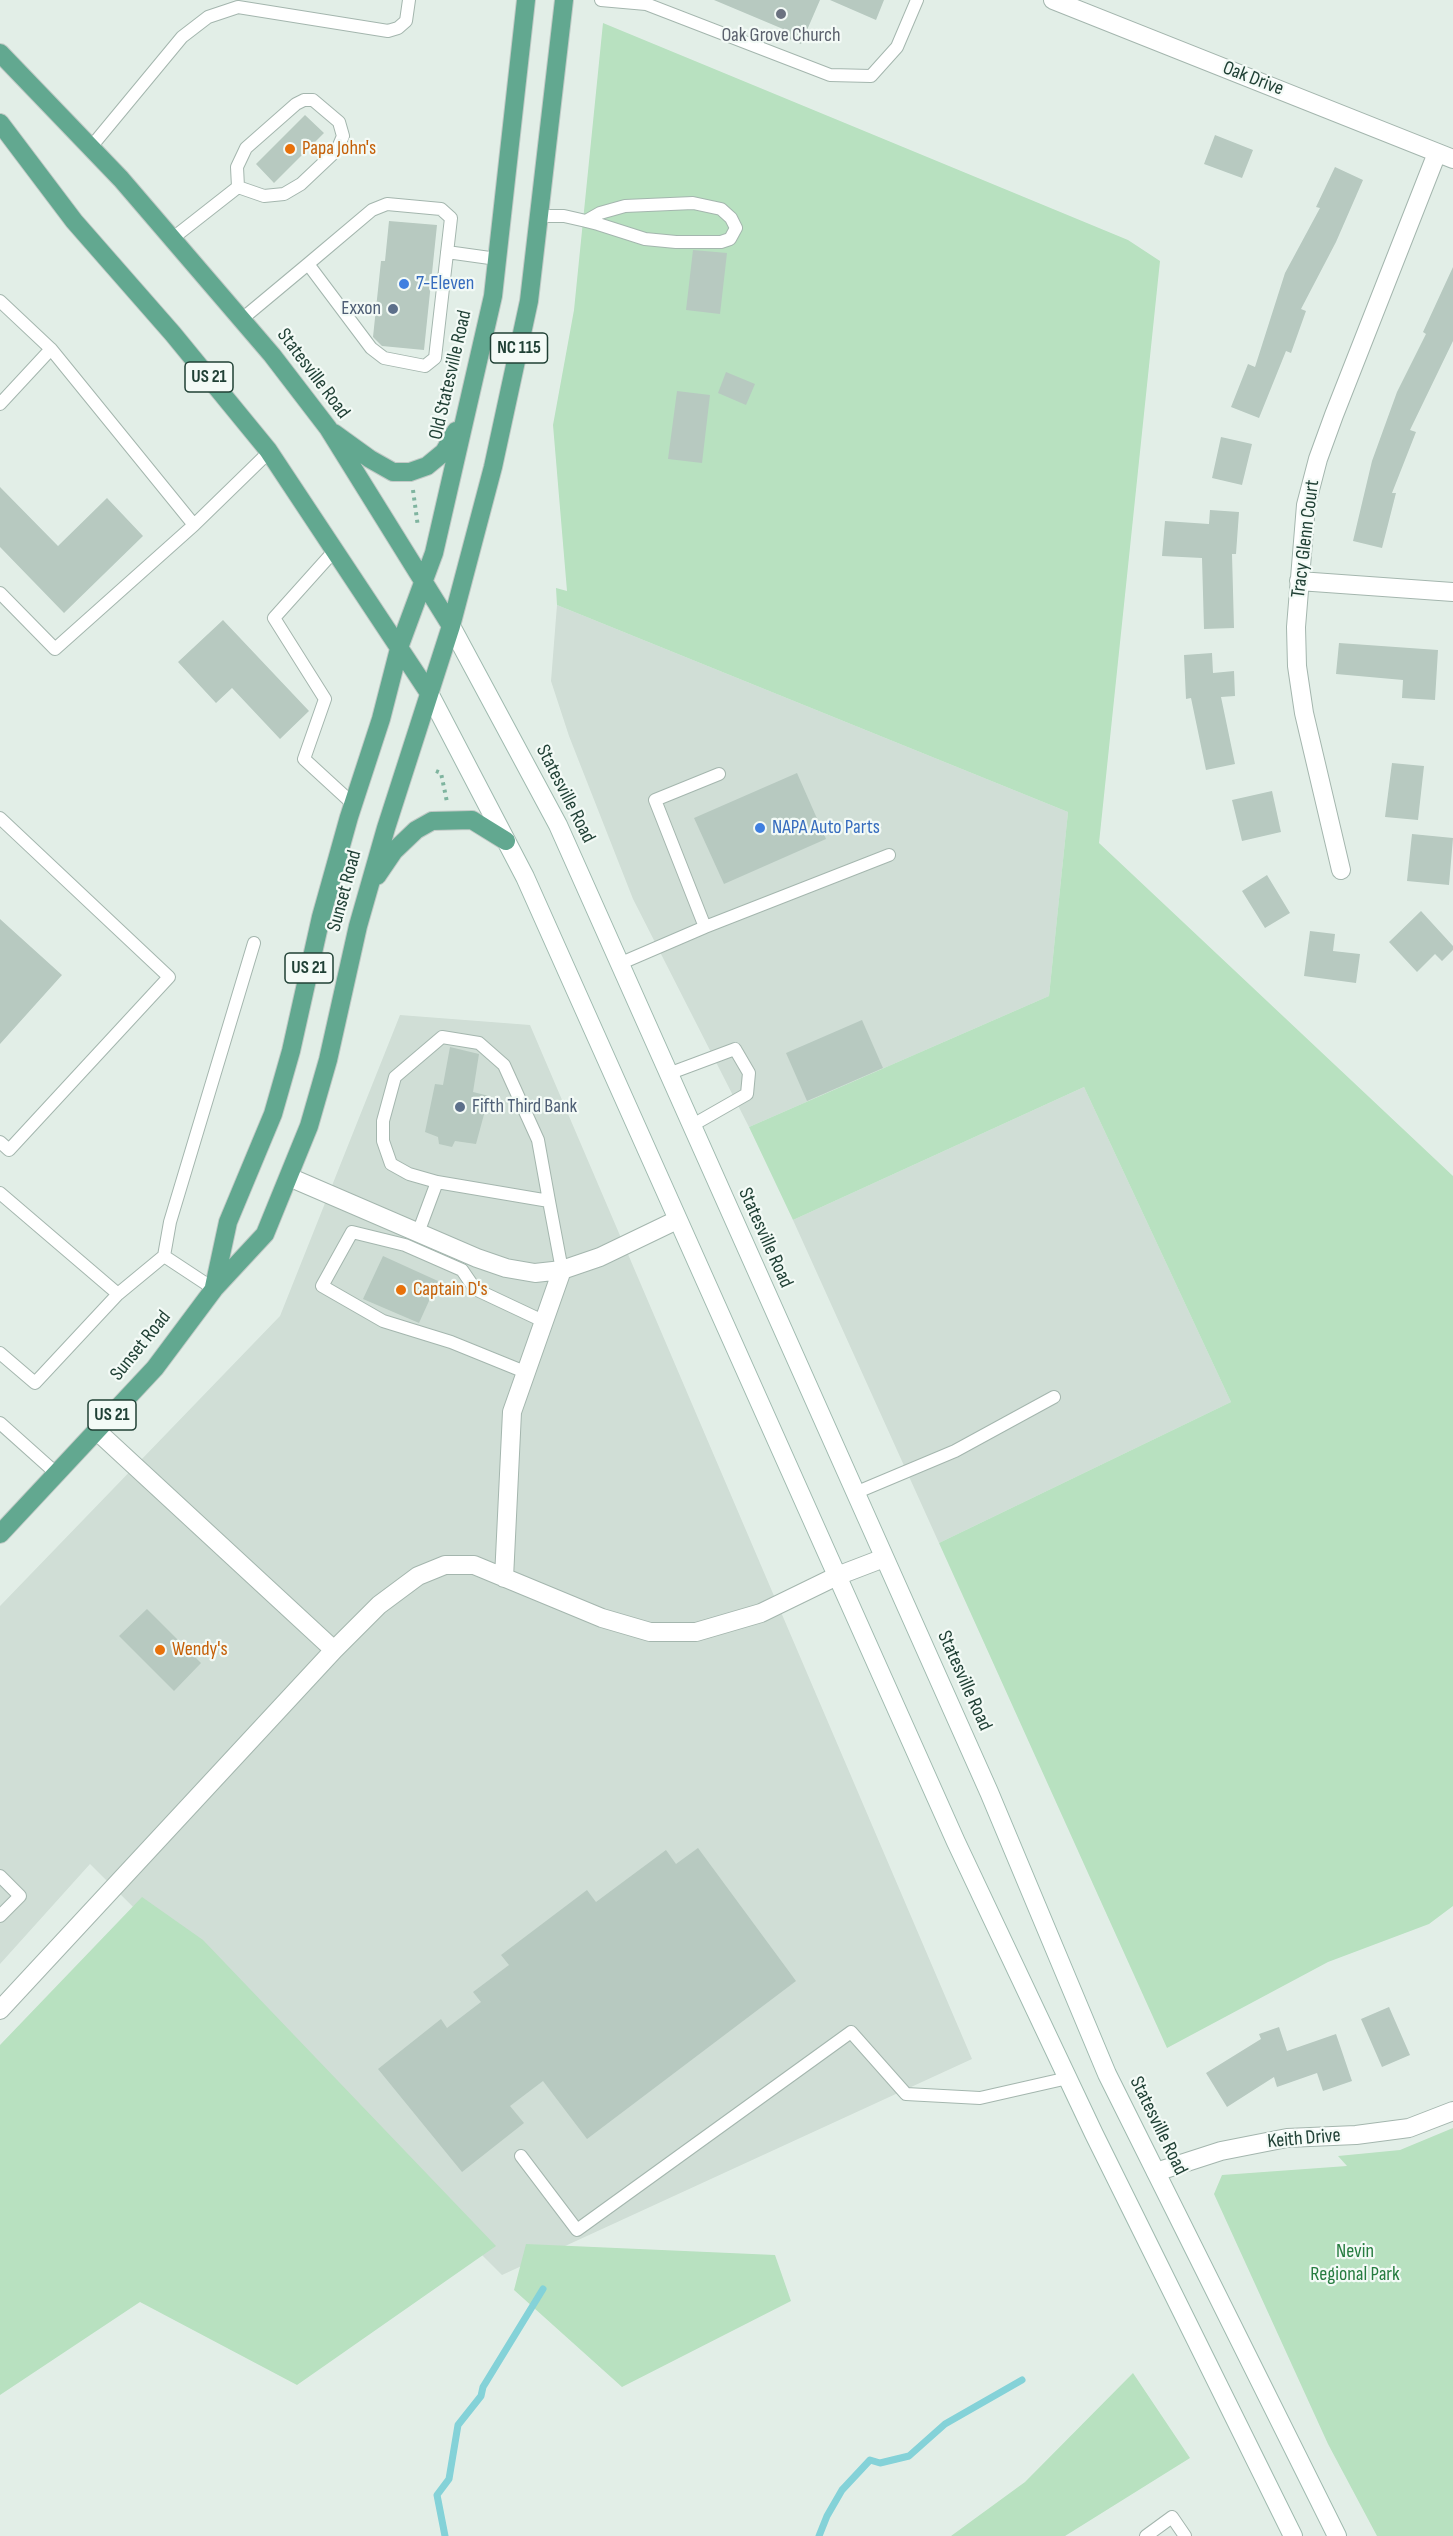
<!DOCTYPE html>
<html>
<head>
<meta charset="utf-8">
<style>
  body { margin:0 }
  canvas { display:block; background:#e2eee7 }
</style>
</head>
<body>
<canvas width="1453" height="2536"></canvas>
<script>
const context = document.querySelector('canvas').getContext('2d');
context.lineJoin = 'round';
function fill(path, color) {
  context.fillStyle = color;
  context.fill(path, 'evenodd');
}
function poly(rows) {
  const path = new Path2D();
  for (const r of rows) {
    path.moveTo(r[0], r[1]);
    for (let i = 2; i < r.length; i += 2) path.lineTo(r[i], r[i + 1]);
  }
  return path;
}
function strokePath(path, color, width, dash) {
  context.strokeStyle = color;
  context.lineWidth = width;
  context.lineCap = dash ? 'butt' : 'round';
  context.setLineDash(dash || []);
  context.stroke(path);
}
function drawText(font, color, halo, rows, align = 'center') {
  context.font = font + ' "Sofia Sans Condensed",sans-serif';
  context.lineWidth = 4.5;
  context.setLineDash([]);
  context.textBaseline = 'middle';
  context.strokeStyle = halo;
  context.fillStyle = color;
  for (const [text, x, y, turn = 0] of rows) {
    context.save();
    context.translate(x, y);
    context.rotate((+turn || 0) * Math.PI / 180);
    context.textAlign = isNaN(turn) ? turn : align;
    if (halo) context.strokeText(text, 0, 0);
    context.fillText(text, 0, 0);
    context.restore();
  }
}
const built = poly([
  [557,605,1068,812,1049,996,749,1127,633,899,569,736,551,681],
  [400,1015,530,1025,972,2059,502,2275,90,1864,0,1964,0,1606,280,1316],
  [1084,1087,1231,1402,939,1543,793,1220]
]);
const green = poly([
  [603,23,1128,240,1160,261,1099,843,1453,1176,1453,1906,1429,1924,1328,1962,1167,2048,939,1543,1231,1402,1084,1087,793,1220,749,1127,1049,996,1068,812,557,605,556,588,567,591,553,425,574,310],
  [142,1897,203,1940,496,2246,297,2385,140,2302,0,2395,0,2045],
  [1453,2128,1453,2536,1377,2536,1328,2444,1214,2194,1222,2175,1347,2166,1338,2156,1400,2150],
  [526,2244,775,2255,791,2301,622,2387,514,2290],
  [1133,2373,1190,2458,1065,2536,951,2536,1025,2482]
]);
const stream = poly([
  [445,2536,437,2495,449,2479,458,2425,481,2396,483,2387,543,2289],
  [819,2536,827,2516,842,2490,870,2460,880,2463,909,2456,945,2424,1022,2380]
]);
const building = poly([
  [714,0,820,0,801,44,780,35,783,29],
  [830,0,884,0,876,20],
  [305,115,324,133,274,183,256,164],
  [1215,135,1253,150,1242,178,1204,164],
  [1335,167,1363,180,1336,242,1301,309,1306,311,1291,353,1286,351,1259,418,1231,407,1248,364,1255,367,1285,273,1320,208,1316,207],
  [389,221,437,225,424,350,382,346,373,337,381,261,385,261],
  [693,250,727,253,720,314,686,310],
  [1453,267,1453,341,1410,430,1416,432,1392,493,1396,493,1382,548,1353,541,1372,461,1397,392,1426,334,1423,332],
  [726,372,755,384,746,405,718,393],
  [677,391,710,395,702,463,668,459],
  [1221,437,1252,444,1242,485,1212,478],
  [0,487,58,546,107,498,143,536,64,613,0,547],
  [1210,510,1239,512,1236,554,1232,554,1234,628,1204,629,1202,558,1162,556,1165,521,1209,524],
  [223,620,309,711,280,739,232,688,216,703,178,662],
  [1339,643,1438,650,1435,700,1402,698,1403,680,1336,674],
  [1212,653,1213,673,1234,671,1235,696,1221,697,1235,764,1206,770,1191,698,1186,699,1184,655],
  [1392,763,1424,766,1418,820,1385,817],
  [797,773,826,839,724,884,694,818],
  [1272,791,1281,832,1242,841,1232,800],
  [1412,834,1453,838,1449,885,1407,881],
  [1267,875,1290,913,1265,928,1242,891],
  [1421,911,1453,946,1453,950,1442,961,1435,954,1417,972,1389,942],
  [0,919,62,975,0,1044],
  [1310,931,1335,934,1333,951,1360,954,1356,983,1304,976],
  [862,1020,883,1068,807,1101,786,1053],
  [450,1047,479,1054,473,1092,489,1096,476,1144,455,1141,452,1147,439,1144,438,1137,425,1132,435,1084,443,1085],
  [383,1256,438,1281,419,1323,363,1299],
  [147,1609,201,1663,174,1691,119,1636],
  [698,1848,796,1981,587,2139,543,2081,510,2106,524,2123,462,2172,378,2069,441,2019,447,2028,481,2002,473,1992,509,1965,501,1955,587,1890,596,1902,666,1850,676,1864],
  [1389,2007,1410,2055,1382,2067,1361,2019],
  [1279,2027,1287,2051,1336,2034,1352,2081,1323,2091,1317,2073,1277,2087,1274,2077,1227,2107,1206,2073,1261,2039,1259,2034]
]);
const path = poly([
  [413,490,418,527],
  [436,771,441,773,447,802]
]);
const service = poly([
  [601,0,646,4,830,75,871,76,897,47,917,0],
  [304,100,313,100,339,122,343,136,337,150,301,184,284,194,264,196,238,187,237,167,246,148,296,104,304,100],
  [91,147,182,37,208,17,238,7,388,31,398,28,406,21,409,0],
  [539,216,564,216,586,221,598,224,645,239,676,242,721,242,730,239,736,228,731,218,721,209,693,203,625,206,600,213,586,221],
  [173,238,238,187],
  [447,252,497,259],
  [0,301,51,349,194,525],
  [242,319,308,264,372,210,387,204,441,209,451,218,435,358,425,366,384,358,371,348,308,264],
  [0,404,51,349],
  [335,550,274,618,325,699,304,759,353,804],
  [0,593,55,649,194,525,269,452],
  [0,818,169,977,9,1150,0,1142],
  [705,927,889,855],
  [619,964,705,927,655,800,719,774],
  [668,1074,735,1049,749,1073,747,1094,691,1126],
  [437,1182,549,1201,562,1270],
  [0,1193,118,1294,35,1383,0,1353],
  [418,1233,437,1182,409,1174,391,1164,383,1141,383,1121,395,1077,442,1037,479,1043,504,1065,538,1140,549,1201],
  [164,1256,170,1222,254,943],
  [118,1294,164,1256,214,1289],
  [525,1372,451,1342,383,1321,322,1286,352,1232,405,1245,462,1270,475,1289,543,1321],
  [0,1423,57,1474],
  [855,1493,955,1451,1054,1397],
  [0,1876,20,1896,0,1916],
  [521,2156,577,2230,851,2032,906,2094,980,2098,1068,2078],
  [1146,2536,1172,2517,1185,2536]
]);
const minor = poly([
  [1053,0,1453,159],
  [1299,581,1453,592],
  [1341,870,1304,713,1297,666,1296,627,1306,505,1318,459,1334,415,1437,153],
  [289,1177,477,1258,506,1268,535,1273,562,1270,600,1257,677,1220],
  [97,1431,334,1650],
  [504,1578,512,1412,562,1270],
  [0,2010,334,1650,379,1605,418,1576,445,1565,474,1565,602,1618,650,1632,696,1632,761,1613,837,1576,884,1558],
  [1156,2172,1221,2151,1287,2138,1356,2135,1409,2128,1453,2111]
]);
const secondary = poly([
  [451,626,558,825,989,1792,1107,2074,1337,2536],
  [429,693,525,877,956,1842,1094,2134,1293,2536]
]);
const primary = poly([
  [0,53,121,179,272,355,328,428,451,626],
  [0,123,74,221,173,334,268,450,429,693],
  [334,433,370,459,393,472,410,472,427,466,444,452,456,431],
  [377,876,394,851,416,830,432,821,472,820,506,841],
  [214,1287,228,1222,273,1114,291,1051,321,917,349,817,381,719,400,645,434,553,493,296,526,0],
  [0,1534,155,1368,214,1289,265,1234,309,1126,328,1060,358,926,386,828,451,626,493,467,529,301,564,0]
]);
const markers = [
  [781,14,6,"#6b7280"],
  [290,149,6,"#e8710a"],
  [404,284,6,"#3f7fe0"],
  [393,309,6,"#5c6f8a"],
  [760,828,6,"#3f7fe0"],
  [460,1107,6,"#5c6f8a"],
  [401,1290,6,"#e8710a"],
  [160,1650,6,"#e8710a"]
];
const shields = [
  [519,348,57],
  [209,377,48],
  [309,968,48],
  [112,1415,48]
];
const shieldNames = [
  ["NC 115",519,348],
  ["US 21",209,377],
  ["US 21",309,968],
  ["US 21",112,1415]
];
const worshipNames = [
  ["Oak Grove Church",781,36]
];
const streetNames = [
  ["Oak Drive",1253,79,21],
  ["Statesville Road",313,374,53],
  ["Old Statesville Road",451,375,-77],
  ["Tracy Glenn Court",1306,539,-83],
  ["Statesville Road",565,794,63],
  ["Sunset Road",345,891,-75],
  ["Statesville Road",765,1238,66],
  ["Sunset Road",141,1346,-51],
  ["Statesville Road",964,1681,66],
  ["Statesville Road",1158,2126,64],
  ["Keith Drive",1304,2139,-5]
];
const foodNames = [
  ["Papa John's",302,149],
  ["Captain D's",413,1290],
  ["Wendy's",172,1650]
];
const shopNames = [
  ["7-Eleven",416,284],
  ["NAPA Auto Parts",772,828]
];
const serviceNames = [
  ["Exxon",381,309],
  ["Fifth Third Bank",472,1107,"left"]
];
const parkNames = [
  ["Nevin",1355,2252],
  ["Regional Park",1355,2275]
];
fill(built, '#d0ded6');
fill(green, '#b8e1c0');
strokePath(stream, '#84d2d8', 7);
fill(building, '#b7c9c0');
strokePath(service, '#a4b6ae', 14);
strokePath(minor, '#a4b6ae', 20);
strokePath(secondary, '#9fbaaf', 20);
strokePath(primary, '#c1cac6', 20);
strokePath(path, '#7fb49f', 4, [3, 4.5]);
strokePath(service, '#fff', 12);
strokePath(minor, '#fff', 18);
strokePath(secondary, '#fff', 18);
strokePath(primary, '#62a890', 18);
for (const [x, y, r, color] of markers) {
  const dot = new Path2D();
  dot.arc(x, y, r, 0, 2 * Math.PI);
  context.fillStyle = color;
  context.fill(dot);
  strokePath(dot, '#f3faf6', 2);
}
for (const [x, y, w] of shields) {
  const box = new Path2D();
  box.roundRect(x - w / 2, y - 15, w, 30, 4.5);
  context.fillStyle = '#f3faf6';
  context.fill(box);
  strokePath(box, '#204035', 1.5);
}
drawText('bold 18px', '#204035', null, shieldNames);
drawText('20px', '#5b616d', '#f3faf6', worshipNames);
drawText('20px', '#204035', '#f3faf6', streetNames);
drawText('20px', '#c56008', '#f3faf6', foodNames, 'left');
drawText('20px', '#366cbe', '#f3faf6', shopNames, 'left');
drawText('20px', '#4e5e75', '#f3faf6', serviceNames, 'right');
drawText('20px', '#267c40', '#f3faf6', parkNames);
</script>
</body>
</html>
